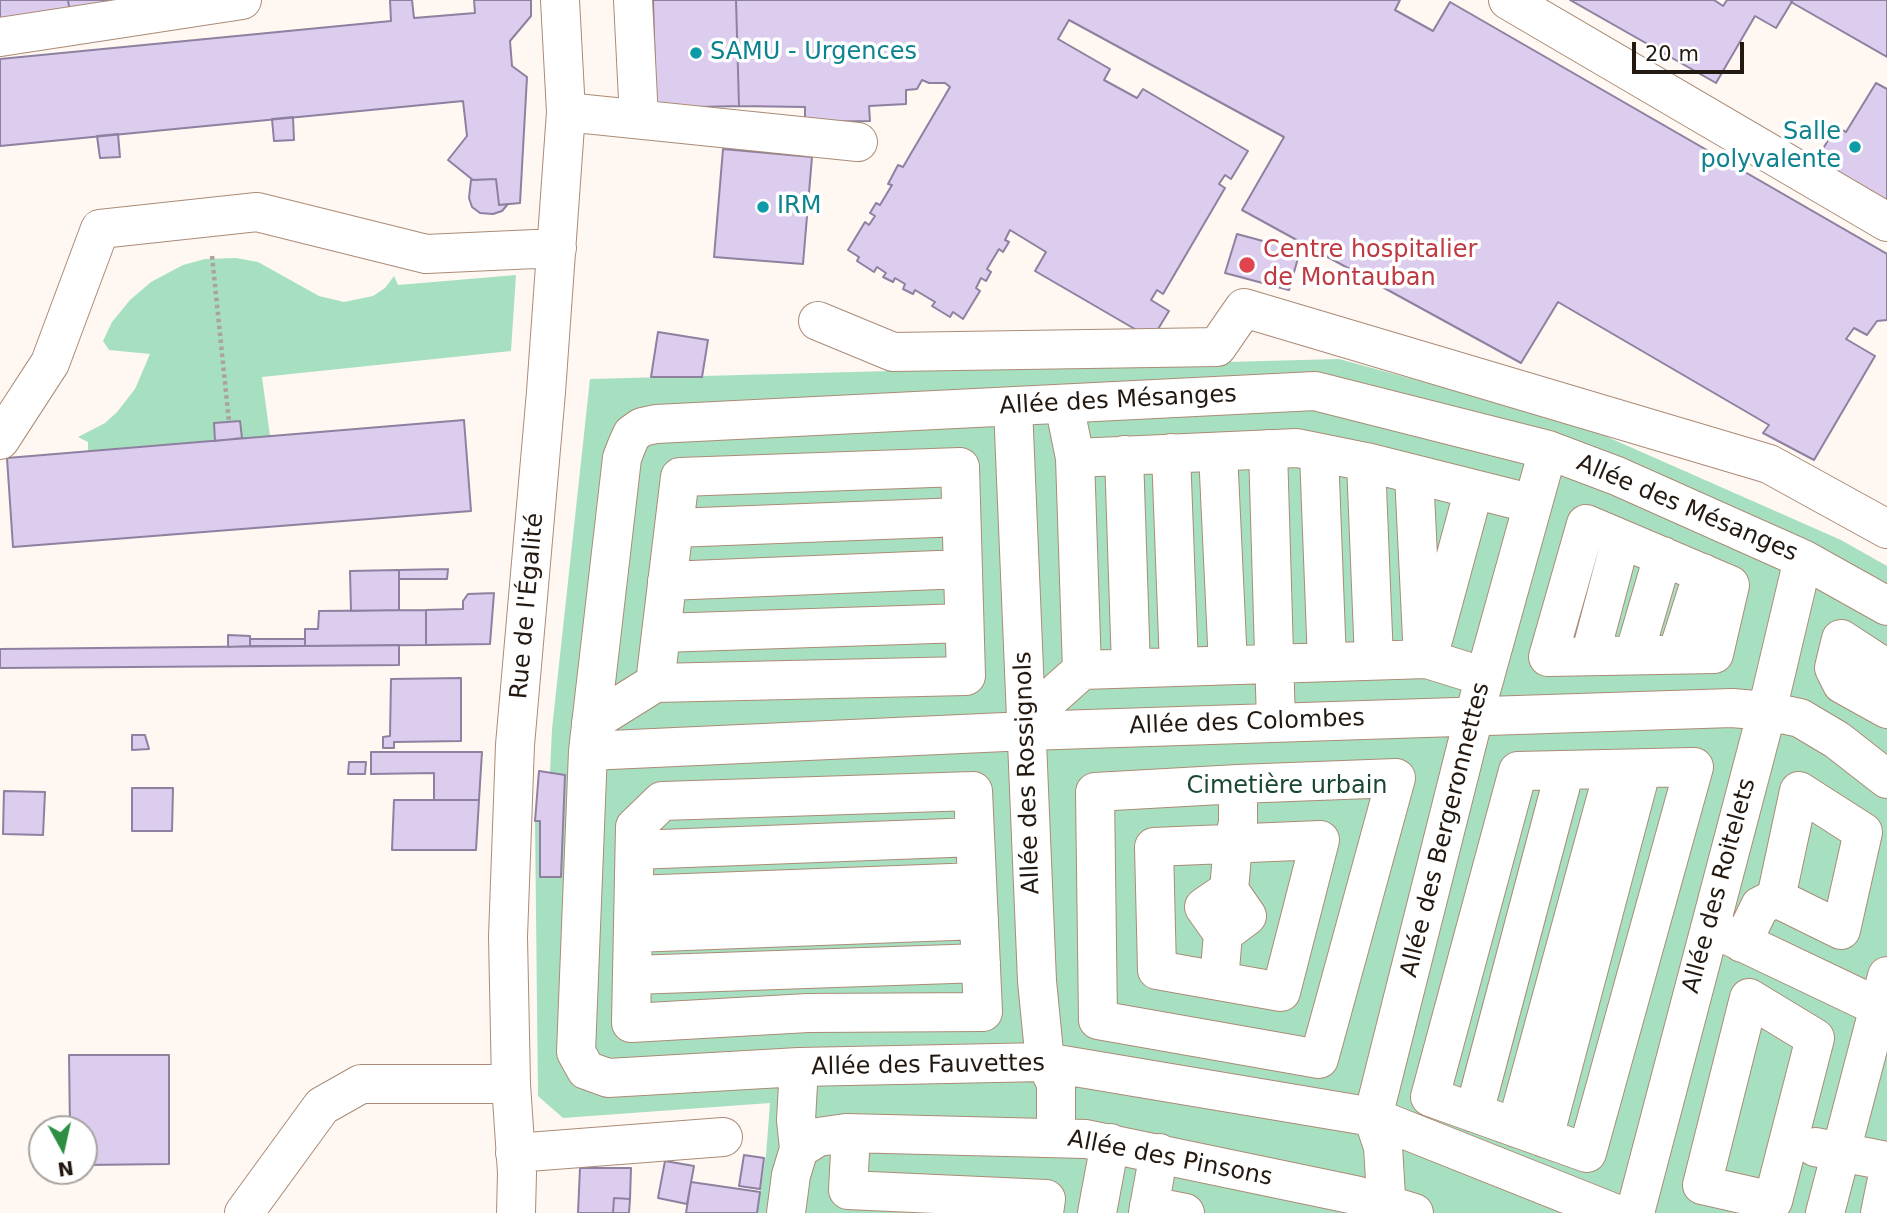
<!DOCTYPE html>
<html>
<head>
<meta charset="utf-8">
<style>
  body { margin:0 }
  #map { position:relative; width:1887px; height:1213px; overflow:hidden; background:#fef7f2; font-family:"DejaVu Sans",sans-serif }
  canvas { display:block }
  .north { position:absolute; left:28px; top:1115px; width:70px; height:70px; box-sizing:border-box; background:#fff; border:2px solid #a7a39f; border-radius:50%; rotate:172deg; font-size:19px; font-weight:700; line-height:28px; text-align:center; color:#241910 }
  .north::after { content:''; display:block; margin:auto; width:24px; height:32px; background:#2d8f43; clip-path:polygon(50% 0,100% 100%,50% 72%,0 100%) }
  .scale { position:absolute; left:1632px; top:42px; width:112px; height:32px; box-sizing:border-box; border:4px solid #241910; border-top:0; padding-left:9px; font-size:21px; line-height:24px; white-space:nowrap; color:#241910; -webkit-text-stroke:5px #fff; paint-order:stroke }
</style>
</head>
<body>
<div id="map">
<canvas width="1887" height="1213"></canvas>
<div class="north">N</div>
<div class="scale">20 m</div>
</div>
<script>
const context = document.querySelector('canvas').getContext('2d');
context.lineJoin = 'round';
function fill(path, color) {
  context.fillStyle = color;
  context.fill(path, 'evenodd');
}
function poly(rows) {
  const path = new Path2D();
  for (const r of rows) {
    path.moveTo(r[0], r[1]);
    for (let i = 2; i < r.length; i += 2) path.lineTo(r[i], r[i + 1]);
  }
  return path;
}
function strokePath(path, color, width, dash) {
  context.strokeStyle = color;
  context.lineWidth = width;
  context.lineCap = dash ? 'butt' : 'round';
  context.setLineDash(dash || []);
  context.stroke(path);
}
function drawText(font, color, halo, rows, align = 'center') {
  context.font = font + ' "DejaVu Sans",sans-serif';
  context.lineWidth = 7;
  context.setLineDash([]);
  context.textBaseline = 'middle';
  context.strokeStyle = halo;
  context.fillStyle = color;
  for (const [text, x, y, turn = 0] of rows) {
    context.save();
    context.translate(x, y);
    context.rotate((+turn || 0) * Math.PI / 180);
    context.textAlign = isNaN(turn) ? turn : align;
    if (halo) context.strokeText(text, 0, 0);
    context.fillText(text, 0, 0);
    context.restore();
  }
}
const green = poly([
  [205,259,236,258,258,262,319,296,344,302,373,296,385,288,394,276,398,285,516,275,511,351,262,377,270,436,242,438,240,422,215,441,88,451,88,442,78,437,105,423,117,412,135,389,150,354,109,350,103,341,112,322,130,300,151,282,183,265],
  [1339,359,1578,424,1841,540,1887,566,1887,1213,757,1213,766,1155,770,1103,563,1118,538,1096,535,821,539,771,550,773,552,729,590,379]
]);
const building = poly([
  [0,0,68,0,71,19,0,26,0,0],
  [68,0,122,0,71,19,68,0],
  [390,0,412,0,414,18,475,13,474,0,531,0,531,16,510,41,512,66,527,77,520,203,499,205,496,179,473,180,448,160,467,136,463,101,0,146,0,59,391,21,390,0],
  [653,0,736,0,739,106,656,108,653,0],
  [736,0,1400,0,1395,10,1433,31,1450,2,1887,254,1887,320,1877,321,1867,335,1854,328,1846,339,1875,356,1814,460,1763,433,1769,425,1558,302,1521,363,1242,210,1284,137,1069,20,1058,39,1110,69,1104,80,1137,98,1143,89,1248,151,1231,179,1225,175,1219,184,1225,188,1163,294,1157,290,1151,300,1169,311,1152,339,1035,271,1046,252,1010,230,1005,240,1009,242,1003,252,999,249,987,269,991,272,986,281,981,278,976,288,980,291,963,319,953,312,950,317,932,306,935,302,915,290,913,294,903,289,905,284,895,278,893,282,883,277,886,273,877,267,874,272,857,261,859,257,848,250,865,222,869,225,875,216,870,213,876,203,880,205,892,185,888,184,898,165,903,167,950,87,945,83,929,83,922,80,917,89,906,90,906,104,869,106,870,121,805,122,805,107,739,106,736,0],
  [1570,0,1714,0,1723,6,1727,0,1793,0,1776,28,1755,16,1716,83,1570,0],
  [1793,0,1887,0,1887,57,1791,2,1793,0],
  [1876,83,1887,89,1887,203,1815,162,1836,127,1846,132,1876,83],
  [293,117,294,140,274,141,272,119,293,117],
  [118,134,120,157,100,158,97,136,118,134],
  [723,149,812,157,803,264,714,257,723,149],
  [496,179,499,205,508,204,502,211,493,214,480,213,472,207,469,198,471,180,496,179],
  [1237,234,1300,251,1289,290,1225,273,1237,234],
  [658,332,708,340,702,377,651,377,658,332],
  [464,420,471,511,13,547,7,458,464,420],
  [240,421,242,438,215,441,214,423,240,421],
  [448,569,447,579,399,579,399,570,448,569],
  [399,570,399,610,351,611,350,571,399,570],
  [494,593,490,644,426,645,426,610,463,609,463,601,468,594,494,593],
  [426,610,426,645,305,646,305,629,318,629,319,611,426,610],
  [228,635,250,636,250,646,228,647,228,635],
  [250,639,305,639,305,646,250,646,250,639],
  [399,645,399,665,0,668,0,649,399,645],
  [461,678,461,741,394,742,394,748,383,748,383,737,390,736,391,679,461,678],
  [132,735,145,735,149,749,132,750,132,735],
  [371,752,482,752,479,800,434,800,434,773,371,774,371,752],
  [349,762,366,762,365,774,348,774,349,762],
  [539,771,565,775,561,877,540,877,540,821,535,821,539,771],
  [132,788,173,788,172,831,132,831,132,788],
  [4,791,45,792,43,835,3,834,4,791],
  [394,800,479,800,476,850,392,850,394,800],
  [69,1055,169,1055,169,1164,84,1165,84,1129,70,1129,69,1055],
  [744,1155,764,1158,760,1189,739,1186,744,1155],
  [665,1161,694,1166,687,1204,658,1198,665,1161],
  [580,1168,631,1168,630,1199,614,1198,613,1213,578,1213,580,1168],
  [691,1182,760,1192,757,1213,686,1213,691,1182],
  [614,1198,630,1199,629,1213,613,1213,614,1198]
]);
const path = poly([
  [212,256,229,422]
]);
const minor = poly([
  [633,0,639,119],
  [1508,0,1887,222],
  [0,37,242,0],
  [566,112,858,142],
  [818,321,893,352,1217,347,1244,308,1769,464,1887,529],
  [1064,404,1075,458,1297,448,1366,462,1533,504],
  [1013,407,1037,981,1045,1062,1056,1083,1056,1137],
  [0,440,50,363,100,229,257,212,426,254,557,248],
  [1268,449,1276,722],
  [1218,452,1228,665],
  [1171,453,1179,666],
  [1319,453,1327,662],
  [1124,455,1131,668],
  [1366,462,1374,660],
  [1414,474,1423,659],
  [1586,524,1730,585,1714,654,1548,657,1586,524],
  [674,528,961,517],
  [667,581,963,569],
  [661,633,964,623],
  [1433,640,1474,489],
  [1677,654,1703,573],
  [1634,655,1663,556],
  [1590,656,1621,539],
  [1887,669,1841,639,1834,668,1842,684,1887,709],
  [1082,670,1427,659,1485,677],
  [1027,719,1082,670,1075,458],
  [591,723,655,683,680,477,960,467,966,676,655,683],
  [588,751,1027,731,1732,708,1767,711,1800,718,1837,740,1887,779],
  [1694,767,1587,1153,1430,1097,1518,771,1694,767],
  [973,791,983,1012,808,1013,631,1023,635,827,662,801,973,791],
  [1320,840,1281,992,1157,970,1154,847,1320,840],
  [635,850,975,837],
  [1229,890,1233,844,1238,823,1238,784,1396,778,1319,1059,1098,1020,1095,792,1238,784],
  [634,895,977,882],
  [1721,932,1887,1011],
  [633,933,979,920],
  [1742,943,1760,906,1776,898,1799,791,1863,832,1841,930,1776,898],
  [632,975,981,963],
  [1219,981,1223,934,1204,907,1229,890,1247,916,1223,934],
  [1749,998,1815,1038,1773,1201,1702,1185,1749,998],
  [1474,1113,1565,770],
  [1516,1128,1614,769],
  [851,1134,848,1190,1046,1199,1044,1213],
  [1544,1138,1642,768],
  [1815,1147,1887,1161],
  [799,1149,818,1137,846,1133,1086,1139,1355,1195,1414,1213],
  [515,1153,723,1137],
  [1149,1206,1185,1213],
  [244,1213,322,1106,361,1084,511,1084],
  [516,1213,517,1173,511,1084,508,937,515,745,546,392,566,112,560,0],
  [786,1213,791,1175,799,1149,796,1120,799,1067],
  [1097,1213,1110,1143],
  [1148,1213,1159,1153],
  [1387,1213,1383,1147,1373,1117,1474,716,1548,450],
  [1614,1213,1373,1117,1045,1062,799,1067,608,1078,586,1070,576,1052,588,751,622,458,627,445,632,434,642,427,656,424,1315,391,1548,450,1617,476,1803,559,1887,606],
  [1635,1213,1767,711,1803,559],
  [1825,1213,1887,976],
  [1880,1213,1887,1179]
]);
const markers = [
  [696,53,7,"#0f9aa8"],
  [1855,147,7,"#0f9aa8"],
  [763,207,7,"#0f9aa8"],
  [1247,265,9,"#e0444e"]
];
const cultureNames = [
  ["SAMU - Urgences",710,53],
  ["Salle",1841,133,"right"],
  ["polyvalente",1841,161,"right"],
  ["IRM",777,207]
];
const healthNames = [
  ["Centre hospitalier",1263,251],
  ["de Montauban",1263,279]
];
const streetNames = [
  ["Allée des Mésanges",1118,401,-3],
  ["Allée des Mésanges",1687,509,23],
  ["Rue de l'Égalité",528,606,-85],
  ["Allée des Colombes",1247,723,-2],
  ["Allée des Rossignols",1028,773,-92],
  ["Allée des Bergeronnettes",1446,830,-76],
  ["Allée des Roitelets",1720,886,-75],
  ["Allée des Fauvettes",928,1066,-1],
  ["Allée des Pinsons",1170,1159,11]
];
const parkNames = [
  ["Cimetière urbain",1287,787]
];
fill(green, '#a7e0c0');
fill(building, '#dccdef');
strokePath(building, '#8e809f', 2);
strokePath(minor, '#ab8b76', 40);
strokePath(path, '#aba29c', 4.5, [3.5, 3.5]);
strokePath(minor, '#fff', 38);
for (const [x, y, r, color] of markers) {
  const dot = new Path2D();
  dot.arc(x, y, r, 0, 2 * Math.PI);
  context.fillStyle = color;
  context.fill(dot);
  strokePath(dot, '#fff', 2.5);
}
drawText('24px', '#0d838f', '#fff', cultureNames, 'left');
drawText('24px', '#be3a42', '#fff', healthNames, 'left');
drawText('24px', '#241910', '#fff', streetNames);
drawText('24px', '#194731', '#fff', parkNames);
</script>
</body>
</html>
